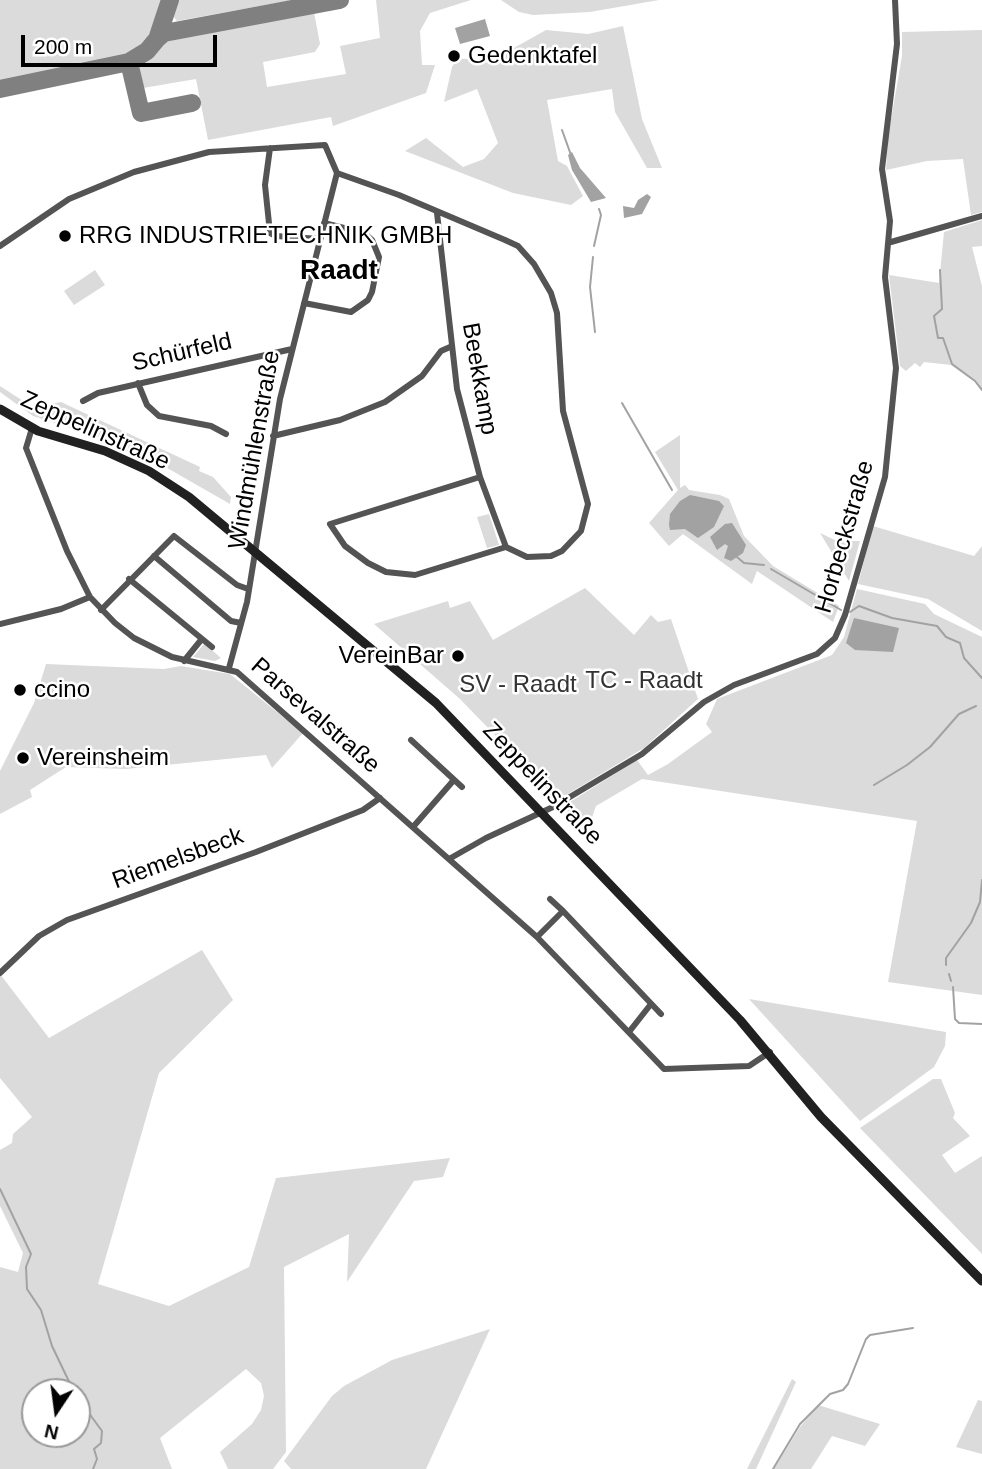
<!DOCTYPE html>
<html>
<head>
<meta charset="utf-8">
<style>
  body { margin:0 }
  #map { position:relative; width:982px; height:1469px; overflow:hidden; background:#fff; font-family:Helvetica,sans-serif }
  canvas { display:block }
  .north { position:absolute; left:21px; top:1378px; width:70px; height:70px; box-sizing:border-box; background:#fff; border:2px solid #999; border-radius:50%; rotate:193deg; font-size:19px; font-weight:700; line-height:28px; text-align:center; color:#000 }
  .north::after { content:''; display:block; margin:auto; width:24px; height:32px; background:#000; clip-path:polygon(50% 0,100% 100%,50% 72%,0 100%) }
  .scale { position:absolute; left:21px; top:35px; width:196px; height:32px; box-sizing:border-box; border:4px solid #000; border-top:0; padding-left:9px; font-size:21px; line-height:24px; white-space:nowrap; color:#000; -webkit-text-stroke:5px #fff; paint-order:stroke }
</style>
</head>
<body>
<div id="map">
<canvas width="982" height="1469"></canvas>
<div class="north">N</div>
<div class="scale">200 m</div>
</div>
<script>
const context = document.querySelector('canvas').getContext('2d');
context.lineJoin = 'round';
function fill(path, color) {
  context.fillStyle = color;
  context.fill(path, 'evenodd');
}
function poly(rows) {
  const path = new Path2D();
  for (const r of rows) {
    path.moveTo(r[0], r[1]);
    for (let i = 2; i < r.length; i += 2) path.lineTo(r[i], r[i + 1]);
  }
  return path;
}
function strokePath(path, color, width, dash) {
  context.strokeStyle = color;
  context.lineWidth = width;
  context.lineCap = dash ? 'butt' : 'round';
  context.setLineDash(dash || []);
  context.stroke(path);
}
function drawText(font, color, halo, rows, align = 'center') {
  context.font = font + ' Helvetica,sans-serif';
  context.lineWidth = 5;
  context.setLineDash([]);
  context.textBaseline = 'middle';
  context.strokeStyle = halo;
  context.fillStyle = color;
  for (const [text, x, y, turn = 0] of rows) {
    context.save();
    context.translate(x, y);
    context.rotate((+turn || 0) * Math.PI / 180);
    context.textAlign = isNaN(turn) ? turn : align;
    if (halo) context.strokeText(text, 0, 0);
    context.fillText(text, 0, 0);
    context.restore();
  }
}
const green = poly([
  [0,0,162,0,146,42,130,54,107,63,0,82],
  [176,0,293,0,177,21,173,16],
  [376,0,471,0,430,13,420,31,422,65,435,65,426,93,333,126,331,117,208,140,196,79,143,88,139,67,141,61,169,39,314,12,320,44,315,52,263,62,267,87,346,74,340,46,380,38],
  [501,0,659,0,590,12,533,15,519,12],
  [623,26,642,119,662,168,647,168,615,112,612,89,547,100,558,161,567,166,583,196,571,205,513,193,405,151,426,138,463,167,484,159,498,143,477,89,444,102,452,67,457,59,496,58,546,30,588,34],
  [982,30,982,212,971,215,963,159,927,161,886,170,888,137,902,56,902,32],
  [982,220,982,246,972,247,982,286,982,392,975,382,951,365,924,362,920,367,915,363,906,371,900,366,889,275,939,283,944,232],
  [95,270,105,285,74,305,64,291],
  [0,386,34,408,61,402,200,467,199,471,213,477,231,497,230,504,162,465,114,442,33,416,0,392],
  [680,435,680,488,685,485,689,490,720,495,729,499,744,536,773,566,839,606,833,622,757,571,752,584,683,534,669,546,649,523,678,490,655,452],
  [489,514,499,545,487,548,477,517],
  [873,526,974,556,982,546,982,631,928,599,858,584],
  [820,533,837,541,860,541,849,581],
  [585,588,634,635,651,615,658,622,671,619,698,699,644,748,558,800,460,699,374,624,448,601,450,608,470,601,493,640],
  [857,589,925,604,934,614,982,637,982,995,888,982,917,821,642,779,596,806,590,823,571,822,562,807,637,760,648,775,668,764,712,732,706,724,717,699,832,655,844,637],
  [204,644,206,645,221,658,215,661,193,657],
  [46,664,164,669,181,666,230,674,303,733,272,768,266,755,126,769,66,767,30,790,32,797,0,814,0,771,34,703],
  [202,950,233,1000,159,1073,98,1284,169,1306,249,1267,276,1178,450,1158,443,1177,414,1181,347,1282,349,1234,284,1267,286,1452,273,1469,228,1469,220,1452,252,1424,261,1410,264,1396,261,1383,246,1369,160,1438,172,1469,0,1469,0,1267,18,1272,23,1253,0,1206,0,1150,12,1143,13,1134,32,1117,0,1078,0,974,49,1038],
  [35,1392,77,1392,77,1434,35,1434],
  [749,999,946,1032,945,1046,934,1067,860,1121],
  [933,1079,941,1079,955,1113,953,1118,970,1136,942,1155,955,1173,982,1156,982,1254,860,1128],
  [490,1329,426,1469,291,1469,284,1461,332,1396,344,1386,392,1360],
  [792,1379,796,1382,762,1456,756,1469,747,1469],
  [978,1400,982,1401,982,1454,956,1447],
  [818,1405,880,1424,865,1446,832,1436,811,1469,774,1469,800,1427]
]);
const water = poly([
  [485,19,490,36,460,44,455,28],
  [572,152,580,168,606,198,591,202,572,170,568,155],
  [647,194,651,197,642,214,624,218,623,206,634,208,638,200],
  [690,495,719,501,724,506,714,527,698,538,685,529,670,530,669,525,670,514,680,501],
  [732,523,746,545,743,553,731,561,724,558,728,546,725,544,717,550,710,537,725,524],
  [854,618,899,628,893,652,855,650,846,643]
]);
const stream = poly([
  [562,130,571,155],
  [594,246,601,215,599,209],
  [593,257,590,287,595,332],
  [940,270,942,309,934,316,938,338,943,338,952,364,975,381,982,390],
  [622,403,672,490],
  [737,557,744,563,764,565],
  [771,569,841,610],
  [850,612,859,606,892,618,937,626,946,637,960,643,964,658,982,678],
  [874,785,907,765,930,747,959,714,976,706],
  [946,965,946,958,971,923,980,902,982,880],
  [949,974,951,981],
  [953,987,955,1019,959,1023,982,1024],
  [0,1189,31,1254,26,1267,27,1289,41,1310,52,1346,74,1392],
  [77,1397,102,1431,101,1443,94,1449,97,1459,93,1469],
  [773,1469,800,1424,830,1394,843,1390,848,1384,866,1339,870,1335,913,1328]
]);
const taxiway = poly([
  [157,39,164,33,340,0],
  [129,62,141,113,192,103],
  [0,89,129,62,147,51,157,39,170,0]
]);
const minor = poly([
  [270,148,265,185,270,233,276,236,320,239],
  [337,173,399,195,505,240,518,246,534,264,551,293,557,313,563,411,588,504,581,531,562,551,551,556,527,557,506,547,415,575,386,572,368,563,345,546,330,524,480,477],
  [437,213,457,389,480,477,506,547],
  [891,242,982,216],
  [0,246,69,199,134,172,209,152,325,145,337,173,280,399,247,602,229,668],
  [304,303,351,312,368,300,372,292,379,257,372,240,364,233,324,223],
  [138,383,147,405,159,416,211,426,226,434],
  [83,401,98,393,292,349],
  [32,428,26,448,67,551,90,597,115,623,134,638,172,657,237,672,537,937,664,1069,749,1066,770,1052],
  [273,436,340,420,385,402,422,376,441,351,450,347],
  [154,556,231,621,241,623],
  [129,579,212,647],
  [101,610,174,536,237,585,248,589],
  [0,624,61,609,90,597],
  [184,661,201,640],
  [411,740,462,787],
  [413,827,453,781],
  [449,859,486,838,553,807,642,754,704,702,734,685,817,654,835,638,845,615,885,477,896,368,885,277,890,221,882,169,897,44,895,0],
  [550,899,563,911],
  [537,937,563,911,661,1014],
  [0,973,39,936,67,920,256,852,363,810,380,798],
  [629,1032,651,1004]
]);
const secondary = poly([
  [0,409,38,431,105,451,149,471,189,497,436,703,740,1020,821,1117,982,1281]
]);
const markers = [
  [454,56,7,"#000"],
  [65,236,7,"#000"],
  [458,656,7,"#000"],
  [20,690,7,"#000"],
  [23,758,7,"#000"]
];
const poiNames = [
  ["Gedenktafel",468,56],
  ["RRG INDUSTRIETECHNIK GMBH",79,236],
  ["VereinBar",444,656,"right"],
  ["ccino",34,690],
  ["Vereinsheim",37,758]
];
const streetNames = [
  ["Schürfeld",182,353,-13],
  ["Beekkamp",479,379,80],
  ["Zeppelinstraße",95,431,24],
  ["Windmühlenstraße",255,450,-80],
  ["Horbeckstraße",845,537,-74],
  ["Parsevalstraße",315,716,41],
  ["Zeppelinstraße",542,784,46],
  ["Riemelsbeck",178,859,-20]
];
const parkNames = [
  ["TC - Raadt",644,681],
  ["SV - Raadt",518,685]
];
const quarterNames = [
  ["Raadt",339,271]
];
fill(green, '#dbdbdb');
fill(water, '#a2a2a2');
strokePath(stream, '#a2a2a2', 2);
strokePath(taxiway, '#808080', 18);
strokePath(minor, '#545454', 6);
strokePath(secondary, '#212121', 9);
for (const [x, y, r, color] of markers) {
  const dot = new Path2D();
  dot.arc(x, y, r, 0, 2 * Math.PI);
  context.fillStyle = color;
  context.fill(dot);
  strokePath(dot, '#fff', 2.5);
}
drawText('24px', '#000', '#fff', poiNames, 'left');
drawText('24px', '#000', '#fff', streetNames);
drawText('24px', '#323232', '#fff', parkNames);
drawText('bold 28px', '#000', '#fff', quarterNames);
</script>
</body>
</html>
